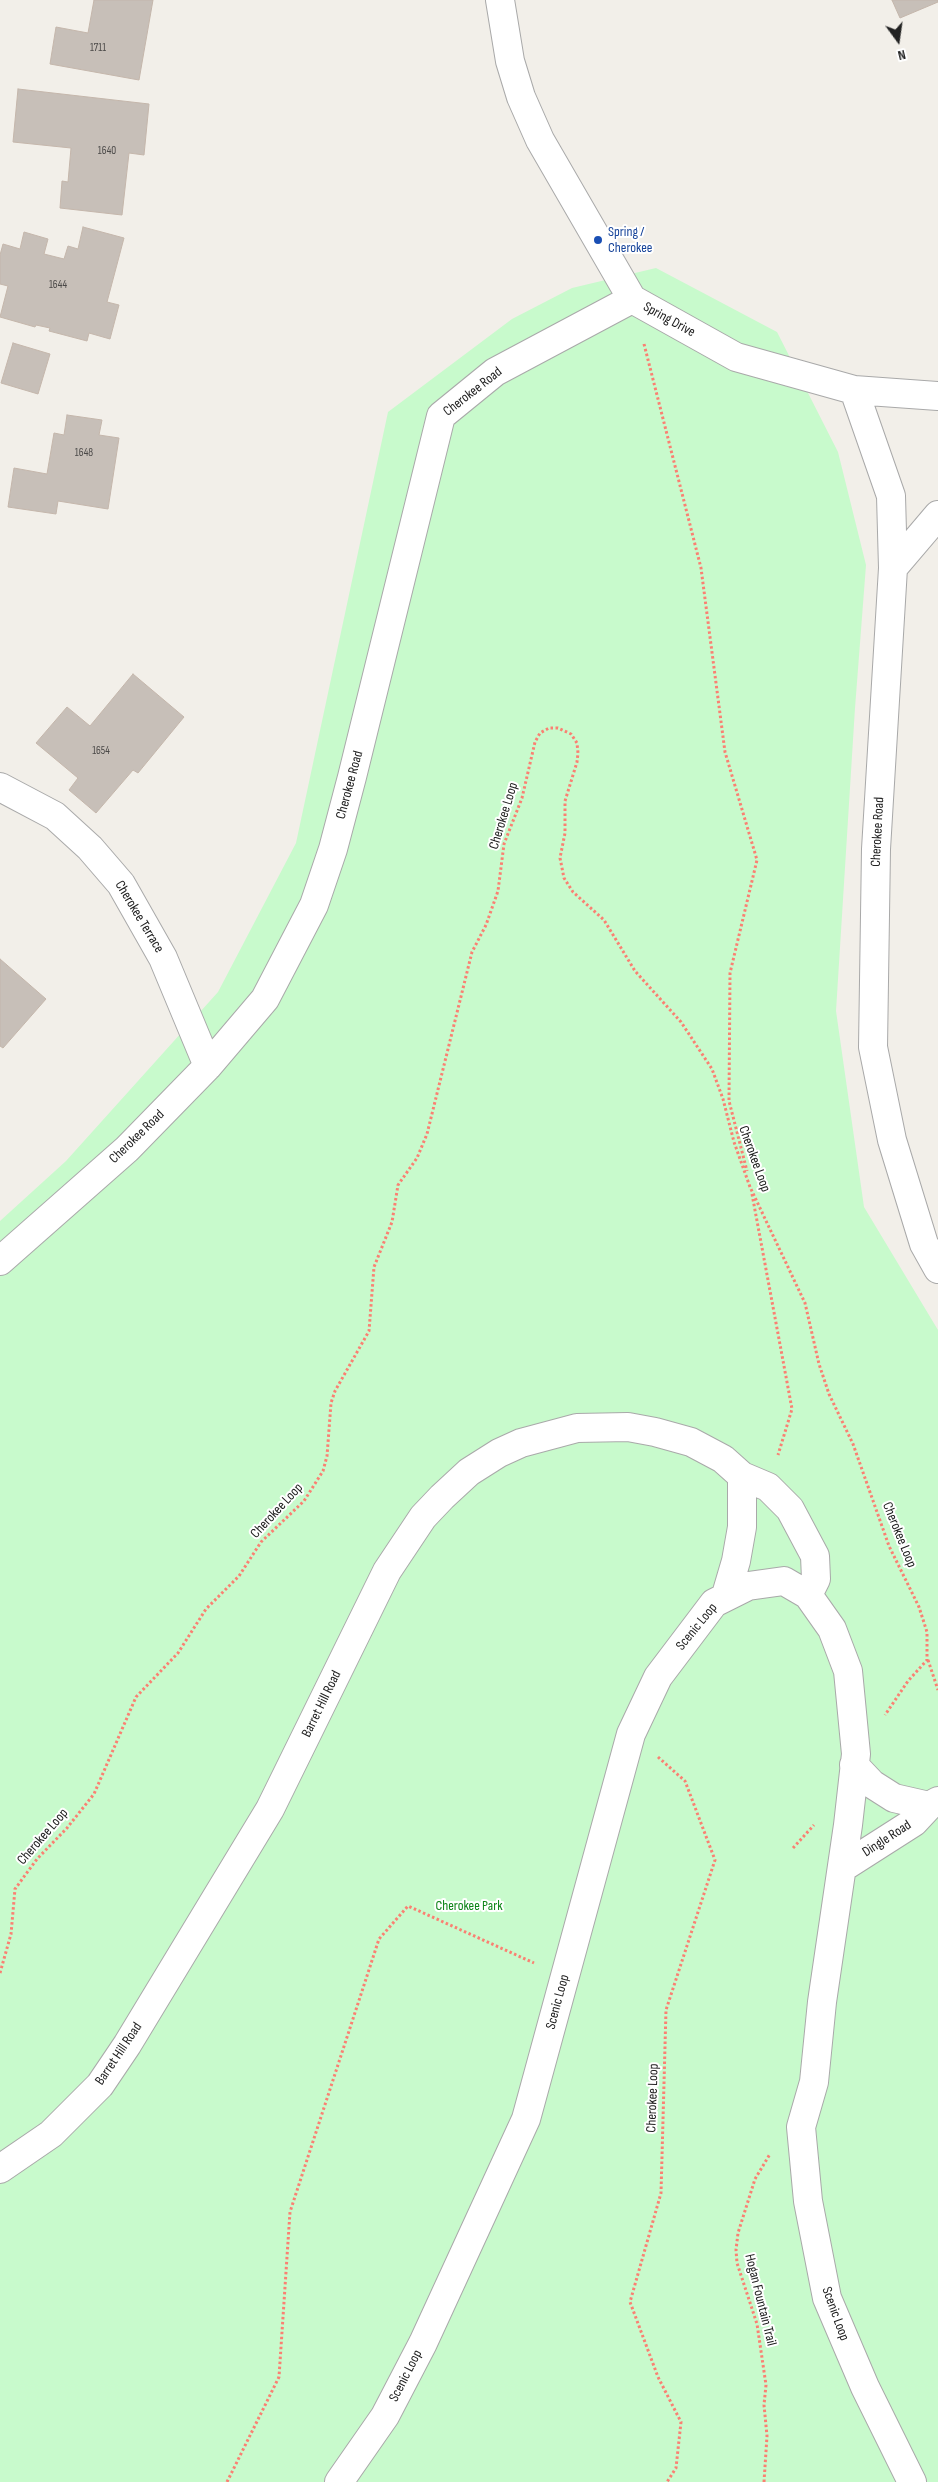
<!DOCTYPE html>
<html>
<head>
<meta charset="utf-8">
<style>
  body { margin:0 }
  #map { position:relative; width:938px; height:2482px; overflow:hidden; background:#f2efe9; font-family:"Sofia Sans Condensed",sans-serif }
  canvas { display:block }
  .north { position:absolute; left:873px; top:15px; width:50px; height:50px; -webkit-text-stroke:4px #fff; paint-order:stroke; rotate:166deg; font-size:14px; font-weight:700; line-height:20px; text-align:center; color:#222 }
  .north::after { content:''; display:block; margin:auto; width:18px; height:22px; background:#222; clip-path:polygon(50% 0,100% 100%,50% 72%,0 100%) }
</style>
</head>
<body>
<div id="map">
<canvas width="938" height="2482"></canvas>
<div class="north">N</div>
</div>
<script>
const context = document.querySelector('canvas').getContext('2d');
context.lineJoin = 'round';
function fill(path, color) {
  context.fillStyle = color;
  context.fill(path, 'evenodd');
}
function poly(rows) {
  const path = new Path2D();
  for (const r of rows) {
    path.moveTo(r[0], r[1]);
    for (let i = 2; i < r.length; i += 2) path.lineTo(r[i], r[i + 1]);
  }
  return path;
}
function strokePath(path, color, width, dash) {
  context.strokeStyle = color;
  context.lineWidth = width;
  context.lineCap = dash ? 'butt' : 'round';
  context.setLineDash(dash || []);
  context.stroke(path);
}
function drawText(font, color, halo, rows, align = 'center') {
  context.font = font + ' "Sofia Sans Condensed",sans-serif';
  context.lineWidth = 4;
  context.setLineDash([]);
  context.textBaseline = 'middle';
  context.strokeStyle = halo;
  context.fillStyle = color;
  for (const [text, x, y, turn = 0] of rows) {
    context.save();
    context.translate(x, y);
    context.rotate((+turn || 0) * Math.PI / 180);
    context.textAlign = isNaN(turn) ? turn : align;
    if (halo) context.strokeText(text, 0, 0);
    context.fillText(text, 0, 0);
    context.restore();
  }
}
const park = poly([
  [656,268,777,332,838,452,866,565,855,708,836,1011,864,1207,938,1330,938,2482,0,2482,0,1221,66,1161,218,992,296,843,388,412,512,319,572,288]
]);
const building = poly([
  [94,0,153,0,139,80,50,64,56,27,88,33,94,0],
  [892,0,938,0,938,2,900,18,892,0],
  [18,89,149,104,144,155,129,153,122,215,60,208,62,181,68,182,71,148,13,142,18,89],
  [83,227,124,238,107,302,119,305,110,339,89,333,87,341,49,331,50,328,36,325,35,327,0,317,8,286,0,284,0,255,3,244,20,249,24,232,48,239,44,254,64,259,68,246,78,249,83,227],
  [13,343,50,354,38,394,1,383,13,343],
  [67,415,102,420,99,435,119,438,108,509,58,501,56,514,8,507,14,468,47,474,54,433,64,435,67,415],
  [133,674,184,717,138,773,133,770,96,813,69,790,78,778,36,743,67,707,90,726,133,674],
  [0,959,46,999,3,1048,0,1046,0,959]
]);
const path = poly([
  [644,344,701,568,725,752,757,860,730,973,729,1101,747,1171],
  [752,1194,792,1409,778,1455],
  [928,1660,938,1690],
  [658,1757,685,1781,715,1860,666,2010,661,2193,630,2302,658,2377,681,2422,676,2468,667,2482],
  [793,1848,814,1825],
  [0,1973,11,1934,15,1889,37,1859,67,1828,94,1794,136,1697,178,1653,206,1609,239,1576,261,1542,304,1501,323,1471,327,1456,331,1403,335,1391,369,1331,374,1267,392,1222,398,1185,417,1158,427,1134,472,952,486,925,498,891,504,844,522,798,535,742,540,733,549,728,558,728,571,734,577,743,578,753,577,762,565,801,565,833,560,858,564,878,573,892,604,920,635,971,681,1022,712,1069,723,1099,734,1142,750,1187,805,1303,819,1364,829,1394,853,1444,889,1546,919,1607,927,1632,927,1660,908,1681,885,1715],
  [227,2482,279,2377,290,2212,379,1939,408,1906,534,1963],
  [764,2482,767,2436,764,2405,766,2385,757,2324,737,2263,736,2250,738,2233,755,2179,770,2154]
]);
const minor = poly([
  [500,0,510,61,521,97,540,140,632,299,736,357,854,390,938,396],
  [854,390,891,496,893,568,876,849,873,1047,892,1140,924,1244,938,1269],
  [893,568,938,515],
  [0,787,55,816,90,848,121,884,163,958,208,1066],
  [0,1261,127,1149,208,1066,265,999,314,905,333,849,352,777,441,416,495,372,632,299],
  [726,1595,736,1561,742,1527,742,1476],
  [854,1765,872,1784,894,1798,929,1806],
  [842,1868,914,1822,929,1806,938,1801],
  [0,2169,51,2134,100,2085,127,2045,270,1809,387,1571,423,1517,442,1497,469,1472,499,1453,521,1443,577,1428,628,1427,655,1432,691,1442,723,1459,742,1476,768,1487,790,1509,815,1556,816,1579,808,1595],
  [339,2482,385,2416,423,2343,526,2119,631,1734,658,1677,714,1603,748,1586,784,1581,808,1595,832,1629,848,1671,856,1754,848,1825,822,2002,814,2082,801,2127,808,2201,827,2298,865,2387,912,2482]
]);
const markers = [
  [598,240,5,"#1a4fb4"]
];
const numberNames = [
  ["1711",98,48],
  ["1640",107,151],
  ["1644",58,285],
  ["1648",84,453],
  ["1654",101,751]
];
const transitNames = [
  ["Spring /",608,232],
  ["Cherokee",608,248]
];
const streetNames = [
  ["Spring Drive",669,320,29],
  ["Cherokee Road",473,392,-38],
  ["Cherokee Road",350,785,-75],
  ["Cherokee Loop",504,816,-73],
  ["Cherokee Road",878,832,-87],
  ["Cherokee Terrace",139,917,59],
  ["Cherokee Road",137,1137,-44],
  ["Cherokee Loop",754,1159,70],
  ["Cherokee Loop",277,1511,-47],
  ["Cherokee Loop",899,1535,68],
  ["Scenic Loop",697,1627,-51],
  ["Barret Hill Road",322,1704,-64],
  ["Cherokee Loop",43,1837,-49],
  ["Dingle Road",887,1839,-33],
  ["Scenic Loop",558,2002,-75],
  ["Barret Hill Road",119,2054,-56],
  ["Cherokee Loop",653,2098,-88],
  ["Hogan Fountain Trail",760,2300,76],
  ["Scenic Loop",835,2314,70],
  ["Scenic Loop",406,2376,-63]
];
const parkNames = [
  ["Cherokee Park",469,1906]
];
fill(park, '#c8facc');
fill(building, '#c7bfb8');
strokePath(building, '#c4b6ab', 1);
strokePath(minor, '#a9a9a9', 30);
strokePath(path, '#fa8072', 3, [2.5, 2.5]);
strokePath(minor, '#fff', 28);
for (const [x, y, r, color] of markers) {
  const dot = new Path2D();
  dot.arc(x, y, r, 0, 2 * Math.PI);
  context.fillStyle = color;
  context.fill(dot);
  strokePath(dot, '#fff', 2);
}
drawText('11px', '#4b4948', null, numberNames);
drawText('14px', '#164399', '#fff', transitNames, 'left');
drawText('14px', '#222', '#fff', streetNames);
drawText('14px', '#0c8416', '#fff', parkNames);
</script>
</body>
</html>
